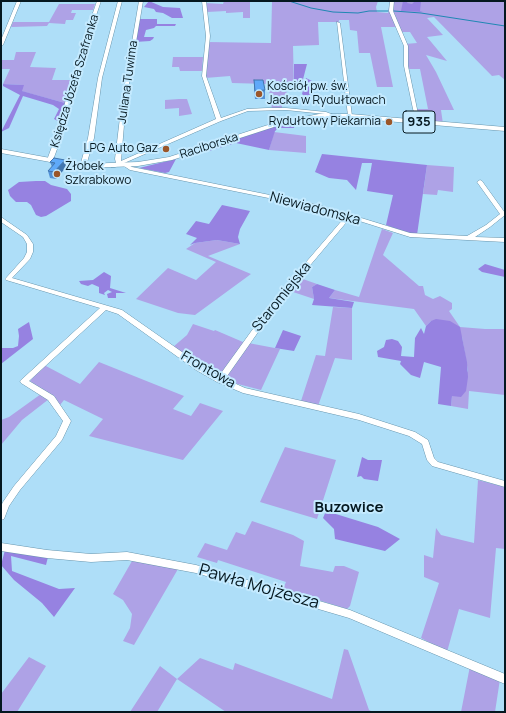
<!DOCTYPE html>
<html>
<head>
<meta charset="utf-8">
<style>
  body { margin:0 }
  #map { position:relative; width:506px; height:713px; overflow:hidden; background:#aedef8; font-family:Manrope,sans-serif }
  canvas { display:block }
  .frame { position:absolute; inset:0; border:2px solid #051820; pointer-events:none }
</style>
</head>
<body>
<div id="map">
<canvas width="506" height="713"></canvas>
<div class="frame"></div>
</div>
<script>
const context = document.querySelector('canvas').getContext('2d');
context.lineJoin = 'round';
function fill(path, color) {
  context.fillStyle = color;
  context.fill(path, 'evenodd');
}
function poly(rows) {
  const path = new Path2D();
  for (const r of rows) {
    path.moveTo(r[0], r[1]);
    for (let i = 2; i < r.length; i += 2) path.lineTo(r[i], r[i + 1]);
  }
  return path;
}
function strokePath(path, color, width, dash) {
  context.strokeStyle = color;
  context.lineWidth = width;
  context.lineCap = dash ? 'butt' : 'round';
  context.setLineDash(dash || []);
  context.stroke(path);
}
function drawText(font, color, halo, rows, align = 'center') {
  context.font = font + ' Manrope,sans-serif';
  context.lineWidth = 4;
  context.setLineDash([]);
  context.textBaseline = 'middle';
  context.strokeStyle = halo;
  context.fillStyle = color;
  for (const [text, x, y, turn = 0] of rows) {
    context.save();
    context.translate(x, y);
    context.rotate((+turn || 0) * Math.PI / 180);
    context.textAlign = isNaN(turn) ? turn : align;
    if (halo) context.strokeText(text, 0, 0);
    context.fillText(text, 0, 0);
    context.restore();
  }
}
const green = poly([
  [224,1,250,1,250,18,243,18,243,12,226,13,226,11,207,12,205,3,223,4],
  [268,1,378,1,376,7,377,12,388,13,390,1,505,1,505,80,499,75,492,76,434,17,427,18,443,35,427,37,447,61,426,55,436,72,454,110,441,110,443,124,419,122,415,109,428,109,420,69,407,69,405,44,417,43,410,32,400,32,397,27,381,27,393,87,377,87,370,53,359,53,357,31,350,30,349,20,339,20,339,22,318,22,319,45,293,46,294,90,286,90,288,101,282,103,282,109,272,109,268,84,232,83,230,76,205,78,207,42,271,43,272,2],
  [59,4,95,4,93,10,72,10,71,13,76,13,73,20,66,20,65,24,49,23,47,26,11,27,13,22,49,22],
  [16,52,36,52,30,67,56,68,52,80,71,80,65,103,21,91,23,85,3,84,10,69,1,69,1,60,14,60],
  [173,57,203,57,202,71,180,71,179,67,172,67],
  [179,99,187,99,192,114,179,116,179,108,165,109,165,100],
  [274,132,306,136,306,153,269,150],
  [427,165,454,167,453,192,438,190,437,195,423,194],
  [382,229,393,233,383,255,419,286,423,286,425,295,433,299,440,296,452,303,452,309,449,311,460,327,485,329,505,329,505,395,469,391,468,409,451,406,452,396,468,371,462,337,431,321,426,326,414,309,329,298,335,290,359,297],
  [217,240,240,244,208,256,251,274,195,315,178,313,136,299,168,268,196,280,216,262,186,249,195,243],
  [300,278,317,284,312,287,314,299,287,290],
  [333,307,352,308,352,360,335,358,318,406,301,401,316,355,325,356],
  [193,324,214,331,215,330,243,342,280,349,261,390,234,383,210,373,173,347,187,335],
  [99,362,184,396,173,409,191,416,200,403,223,411,183,460,89,436,103,419,64,400,60,405,30,381,44,365,80,384],
  [41,394,49,399,22,420,1,445,1,420,9,417],
  [285,447,336,460,317,519,260,502],
  [478,480,505,487,505,549,496,548,490,618,459,609,447,652,421,638,439,583,424,577,424,555,433,558,436,528,441,535,474,543],
  [252,521,293,535,304,541,300,566,333,572,335,566,344,566,359,572,350,606,347,609,283,589,286,582,218,560,217,563,197,557,205,543,227,550,236,532,245,535],
  [132,561,178,569,134,645,123,641,130,628,132,614,123,600,113,594],
  [344,649,348,650,369,710,373,712,226,712,177,679,157,712,130,712,160,666,177,679,200,658,233,670,235,663,332,699],
  [29,657,46,666,17,712,1,712,1,694],
  [470,666,500,679,495,712,461,712]
]);
const forest = poly([
  [149,1,163,7,180,8,183,18,172,18,163,13,156,12,154,9,144,7],
  [403,1,408,1,407,3,412,4,415,1,421,1,420,11,423,12,401,11],
  [140,19,157,19,157,24,176,24,175,26,156,26,154,28,146,30,144,37,154,37,153,39,150,41,135,42],
  [294,64,307,64,300,91,294,90],
  [306,78,312,81,314,87,314,95,304,96,302,94],
  [3,84,24,85,22,91,65,103,60,122,54,119,59,109,53,105,23,96,9,128,1,132,20,95,3,86],
  [295,122,294,128,279,128,275,131,269,150,236,143,178,160,270,127],
  [322,154,427,165,417,235,407,233,386,225,393,195,367,191,372,163,362,163,356,190,347,180,329,178,315,172],
  [176,159,169,172,165,173,139,168],
  [36,181,45,181,51,185,67,189,71,194,71,201,46,216,41,217,36,215,31,205,27,202,16,202,10,196,8,190,19,182],
  [222,205,250,211,240,229,238,237,240,244,217,240,195,243,190,245,197,238,186,234,196,221,209,224],
  [485,264,505,270,505,277,482,272,478,269],
  [104,272,111,276,110,288,126,293,116,293,116,298,108,298,107,294,112,292,108,290,104,293,105,295,99,293,99,287,92,284,88,286,81,284,79,281,93,280],
  [317,284,335,290,329,298,354,302,352,308,312,305,314,299,312,287],
  [436,319,450,321,460,327,467,362,468,377,466,391,461,397,452,396,451,406,438,404,441,367,424,362,420,378,411,375,400,364,401,361,378,357,377,351,384,347,386,340,392,339,398,341,402,347,401,356,414,357,415,338,421,328,424,334,426,326,431,321],
  [29,322,33,339,1,364,1,348,13,348,18,346,19,336,18,329],
  [283,330,301,336,294,351,275,348],
  [362,457,368,460,382,460,378,481,364,479,361,476,357,477],
  [326,511,378,527,400,539,385,551,335,539,334,529,323,518],
  [5,550,48,557,46,565,11,556,12,571,59,589,75,588,54,617,42,603,14,580,1,565]
]);
const stream = poly([
  [289,1,311,8,333,12,358,13,369,11,388,11],
  [394,11,421,13,505,26]
]);
const minor = poly([
  [17,1,21,1,3,45,1,46,1,40,17,1],
  [97,1,101,1,86,45,69,103,63,133,53,160,50,162,48,161,47,160,57,133,65,103,82,45,97,1],
  [118,1,122,1,102,78,94,138,86,166,83,168,80,166,88,138,98,78,118,1],
  [139,1,143,1,126,101,121,161,216,119,202,76,206,36,202,1,206,1,210,36,206,76,221,118,247,109,267,108,286,108,326,112,334,115,332,116,325,114,286,110,248,111,221,121,115,167,111,167,111,165,116,163,115,159,122,101,139,1],
  [390,1,394,1,393,11,408,46,408,66,417,109,421,122,419,123,417,122,413,109,404,66,404,46,389,11,390,1],
  [337,22,340,23,352,116,350,117,348,116,337,22],
  [127,164,132,167,319,205,410,233,467,236,486,225,500,214,477,182,480,180,482,181,505,213,505,215,490,227,475,237,505,238,505,242,410,237,350,218,280,301,225,379,245,388,359,414,415,432,428,440,434,458,438,462,505,481,505,487,432,466,427,460,422,444,409,436,359,420,243,393,217,382,196,370,118,314,106,310,29,381,54,396,71,421,62,440,20,490,9,506,4,519,1,520,1,506,3,502,14,486,56,436,63,421,48,400,21,383,20,381,100,308,6,280,5,279,6,278,24,258,27,252,27,244,23,237,1,222,1,217,27,235,33,244,33,252,30,259,12,278,122,310,202,366,219,376,276,297,345,217,318,208,130,170,124,166,127,164],
  [1,543,47,550,91,554,127,552,196,565,350,610,505,674,505,684,349,618,196,573,127,560,91,562,47,558,1,551,1,543]
]);
const major = poly([
  [319,114,350,114,505,127,505,131,350,118,319,118,277,126,172,160,138,166,83,168,1,153,1,149,83,164,138,162,169,157,274,123,319,114]
]);
const wall = poly([
  [254,80,265,90,265,99,255,99,254,89],
  [54,158,66,167,56,179,50,178,48,171,52,167,50,162]
]);
const shadedWall = poly([
  [65,160,66,167,56,179,54,172]
]);
const building = poly([
  [254,80,263,80,265,90,255,91,254,80],
  [54,158,65,160,54,172,48,171,55,163,50,162,54,158]
]);
const markers = [
  [259,94,4,"#9b5629"],
  [389,122,4,"#9b5629"],
  [166,149,4,"#9b5629"],
  [57,174,4,"#9b5629"]
];
const farStreetnames = [
  ["Księdza Józefa Szafranka",75,81,-73],
  ["Juliana Tuwima",128,82,-82],
  ["Raciborska",209,146,-18]
];
const farPoinames = [
  ["Kościół pw. św.",267,87],
  ["Jacka w Rydułtowach",267,101],
  ["Rydułtowy Piekarnia",381,122,"right"],
  ["LPG Auto Gaz",158,149,"right"],
  ["Żłobek",65,167],
  ["Szkrabkowo",65,181]
];
const shields = [
  [419,122,32]
];
const shieldNames = [
  ["935",419,122]
];
const streetNames = [
  ["Niewiadomska",315,209,15],
  ["Staromiejska",282,297,-51],
  ["Frontowa",208,370,30]
];
const neighbourhoodNames = [
  ["Buzowice",349,508]
];
const nearStreetnames = [
  ["Pawła Mojżesza",259,587,16]
];
fill(green, '#aea2e6');
fill(forest, '#9682e1');
strokePath(stream, '#1f87b3', 1);
strokePath(minor, '#6795ad', 1);
strokePath(major, '#6795ad', 1);
fill(minor, '#fff');
fill(major, '#fff');
fill(wall, '#5291d6');
fill(shadedWall, '#4276ae');
fill(building, '#5fa9f9');
strokePath(building, '#4276ae', 1);
for (const [x, y, r, color] of markers) {
  const dot = new Path2D();
  dot.arc(x, y, r, 0, 2 * Math.PI);
  context.fillStyle = color;
  context.fill(dot);
  strokePath(dot, '#c4eaff', 1.5);
}
drawText('12px', '#051820', '#c4eaff', farStreetnames);
drawText('12px', '#051820', '#c4eaff', farPoinames, 'left');
for (const [x, y, w] of shields) {
  const box = new Path2D();
  box.roundRect(x - w / 2, y - 11, w, 22, 3);
  context.fillStyle = '#c4eaff';
  context.fill(box);
  strokePath(box, '#051820', 1);
}
drawText('bold 13px', '#051820', null, shieldNames);
drawText('14px', '#051820', '#c4eaff', streetNames);
drawText('bold 15px', '#051820', '#c4eaff', neighbourhoodNames);
drawText('17px', '#051820', '#c4eaff', nearStreetnames);
</script>
</body>
</html>
